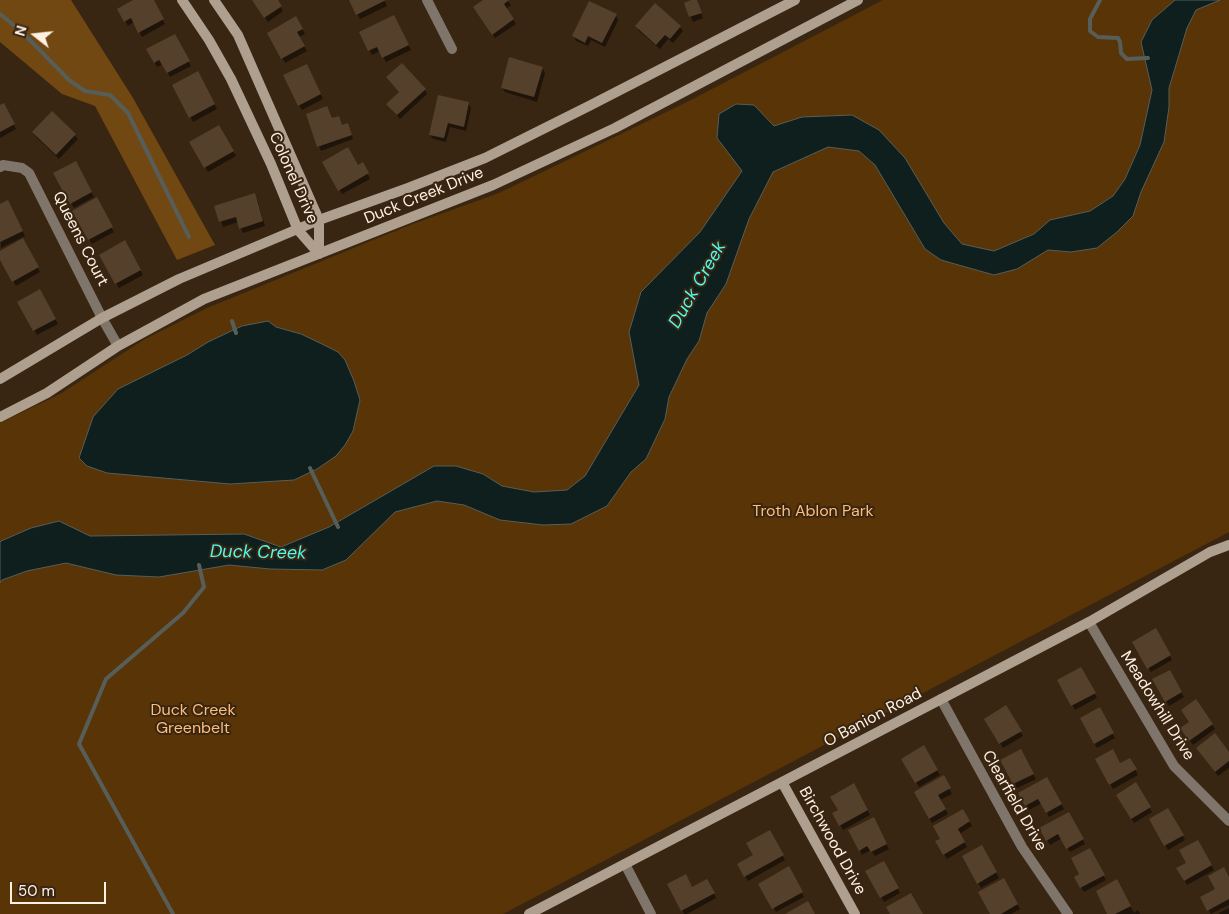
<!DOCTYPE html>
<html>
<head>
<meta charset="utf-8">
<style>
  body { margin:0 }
  #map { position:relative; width:1229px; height:914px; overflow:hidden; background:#392612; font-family:"DM Sans",sans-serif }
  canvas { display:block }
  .north { position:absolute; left:10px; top:10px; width:50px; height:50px; -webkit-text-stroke:4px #392612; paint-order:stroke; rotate:286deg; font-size:14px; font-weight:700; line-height:20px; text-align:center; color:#fef1e4 }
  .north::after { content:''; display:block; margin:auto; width:18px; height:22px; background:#fef1e4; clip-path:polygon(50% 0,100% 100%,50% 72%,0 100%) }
  .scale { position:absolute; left:10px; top:882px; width:96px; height:22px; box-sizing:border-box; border:2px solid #fef1e4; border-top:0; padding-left:6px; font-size:15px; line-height:18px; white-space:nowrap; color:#fef1e4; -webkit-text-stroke:4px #392612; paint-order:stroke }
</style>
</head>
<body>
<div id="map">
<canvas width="1229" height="914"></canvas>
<div class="north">N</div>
<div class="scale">50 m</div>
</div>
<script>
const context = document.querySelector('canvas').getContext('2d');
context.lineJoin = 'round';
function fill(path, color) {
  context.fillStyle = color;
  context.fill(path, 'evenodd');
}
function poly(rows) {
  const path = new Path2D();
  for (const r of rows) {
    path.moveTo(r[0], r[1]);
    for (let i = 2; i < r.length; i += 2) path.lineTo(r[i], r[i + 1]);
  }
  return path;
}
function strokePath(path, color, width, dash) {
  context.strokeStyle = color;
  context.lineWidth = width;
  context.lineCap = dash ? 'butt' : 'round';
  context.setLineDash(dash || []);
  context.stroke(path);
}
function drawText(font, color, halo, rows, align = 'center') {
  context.font = font + ' "DM Sans",sans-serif';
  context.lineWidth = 4;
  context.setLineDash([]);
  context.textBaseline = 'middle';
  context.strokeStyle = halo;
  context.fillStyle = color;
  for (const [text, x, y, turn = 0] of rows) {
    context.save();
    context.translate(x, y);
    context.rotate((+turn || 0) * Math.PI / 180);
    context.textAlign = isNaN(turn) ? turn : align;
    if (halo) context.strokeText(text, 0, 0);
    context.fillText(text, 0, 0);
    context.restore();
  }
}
const green = poly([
  [883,0,1229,0,1229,532,503,914,0,914,0,423,60,394,145,339,207,308,410,225,499,193,687,102]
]);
const forest = poly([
  [0,0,71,0,133,98,215,245,177,260,95,106,62,94,0,42]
]);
const water = poly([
  [1175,0,1220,0,1196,10,1187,28,1169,88,1169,107,1164,142,1141,192,1133,216,1117,232,1097,248,1071,252,1048,250,1017,269,994,275,941,260,925,249,875,165,859,151,828,147,773,172,749,219,726,284,707,313,699,341,687,359,669,397,665,419,646,459,631,472,607,506,571,524,543,525,500,520,464,505,437,501,395,512,346,560,322,570,270,569,229,565,159,577,116,575,66,563,27,571,2,580,0,583,0,542,1,541,31,528,59,521,90,536,244,534,281,547,329,527,434,466,456,466,483,474,502,486,534,492,567,490,585,476,639,385,629,332,641,292,700,232,742,171,717,138,719,114,736,104,754,105,774,126,802,117,852,115,879,130,905,158,944,223,962,244,994,251,1034,234,1050,220,1090,211,1113,196,1125,179,1140,145,1152,90,1141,42,1152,20,1175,0],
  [268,321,276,327,301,334,322,344,338,352,345,360,354,381,360,400,353,431,345,445,336,456,317,469,294,480,230,484,107,473,87,466,79,458,93,417,118,389,187,355,208,342,242,326,268,321]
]);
const shadow = poly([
  [135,0,152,0,165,24,142,37,134,22,128,26,118,9],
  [253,0,276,0,283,11,268,22],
  [350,0,384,0,387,6,360,19],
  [485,0,507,0,511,5,506,9,516,24,495,38,477,12],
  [696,0,703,18,693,22,685,3],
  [616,15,618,20,605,47,591,40,588,46,576,41,574,36],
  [296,18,305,34,299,37,307,51,285,63,269,33],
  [396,21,411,50,386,62,380,51,372,55,361,33],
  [636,26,680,27,683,31,673,43,668,39,660,49,639,31],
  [174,35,191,66,170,77,163,64,157,67,148,50],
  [542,68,545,73,537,102,505,92,502,88],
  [309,70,323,99,302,110,299,105],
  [197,73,217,109,193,122,173,85],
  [388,78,425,89,427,94,400,119,391,108,400,93],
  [468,103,471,108,466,131,450,127,446,142,433,139,430,135],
  [3,105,16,129,0,138,0,107],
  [52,112,78,139,59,159,36,137,33,132],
  [332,120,350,129,353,139,321,151,319,146],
  [218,126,236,156,208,172,191,143],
  [324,162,358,166,362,164,370,179,342,194],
  [75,163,94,197,74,208,55,174],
  [96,199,114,232,92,244,73,211],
  [257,199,265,226,243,233,238,222,223,227,216,207],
  [0,205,10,206,25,236,1,248],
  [22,240,40,272,16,286,0,257,0,253],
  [124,241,143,275,119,288,100,255],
  [40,291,58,324,37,335,19,303],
  [1155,630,1172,660,1151,672,1134,642],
  [1081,668,1097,698,1075,710,1059,681],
  [1170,671,1184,697,1169,706,1154,680],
  [1196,701,1215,729,1193,745,1184,733,1190,723],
  [1006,707,1023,736,1003,748,985,719],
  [1099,709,1115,738,1097,748,1081,719],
  [923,747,940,775,919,787,903,759],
  [1020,750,1036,779,1017,788,1002,760],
  [1200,753,1229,754,1229,768,1218,776],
  [1130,759,1138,775,1113,789,1097,760,1120,765],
  [943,777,952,794,940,800,948,814,932,823,915,792],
  [1047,778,1064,809,1049,817,1042,803,1029,810,1020,794],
  [1135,784,1152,812,1134,823,1117,795],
  [854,785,870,815,843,830,834,813,839,810],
  [963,810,972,826,959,834,967,847,947,859,937,842,942,839],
  [1168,810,1185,840,1168,850,1151,819],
  [1068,813,1085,844,1070,852,1062,838,1050,845,1041,829],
  [873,819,889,849,875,856,871,850,862,855,850,831],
  [769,831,785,860,748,881,738,864,754,856],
  [1198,841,1214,870,1187,885,1178,869,1188,863],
  [982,847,999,878,981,888,963,857],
  [1089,849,1106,880,1084,892,1075,877,1081,874],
  [884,863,900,893,884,902,867,872],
  [788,868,804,897,776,912,760,884],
  [1003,879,1020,909,1011,914,991,914],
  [1229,879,1229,905,1211,914,1202,898,1217,889],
  [707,880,716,898,687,914,684,914,669,885,692,888],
  [1117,881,1134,913,1138,910,1140,914,1109,914],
  [1229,908,1229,914,1220,914,1219,913]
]);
const stream = poly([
  [1100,0,1090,19,1090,31,1098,37,1118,38,1120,42,1121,53,1127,59,1148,58],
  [0,14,21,31,69,80,85,91,110,95,128,113,189,237],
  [232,321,236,333],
  [310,468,338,527],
  [173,914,79,744,106,679,183,613,204,587,199,565]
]);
const building = poly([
  [133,0,154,0,164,19,138,33,131,18,124,22,117,9],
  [252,0,278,0,282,6,264,18],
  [349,0,386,0,356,15],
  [483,0,509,0,504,4,514,19,492,35,473,7],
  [691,0,697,0,702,13,689,17,684,3],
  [589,1,617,14,602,43,588,36,585,43,572,36],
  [655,3,681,26,670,39,665,35,656,45,635,26],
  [394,15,409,45,382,58,377,47,368,51,359,32],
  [296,16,303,29,297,32,305,46,281,59,267,33],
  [175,34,190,61,167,73,159,60,154,63,146,49],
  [509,57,543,67,534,97,501,88],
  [402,63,426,89,397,115,386,104,399,92,386,77],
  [307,64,321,94,298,106,283,75],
  [198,71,215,104,189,118,172,85],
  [438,95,469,102,464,127,448,123,444,138,429,135],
  [4,103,15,124,0,132,0,105],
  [327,106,332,118,339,116,342,125,348,123,352,135,317,147,306,114],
  [52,111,76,134,56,155,32,132],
  [219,125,234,151,204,168,189,142],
  [348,147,358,165,363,162,369,173,338,191,322,162],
  [76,161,92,192,70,204,53,173],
  [255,193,263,221,239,229,236,217,219,222,214,206],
  [97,197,113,227,88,240,72,211],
  [8,200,23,231,0,242,0,204],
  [23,238,39,267,12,282,0,260,0,251],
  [125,240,141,270,115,284,99,255],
  [40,289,56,319,33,331,17,302],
  [1156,628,1171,655,1147,669,1132,642],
  [1081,667,1096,693,1071,706,1057,680],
  [1170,670,1182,692,1165,702,1152,679],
  [1196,699,1213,724,1189,741,1180,728,1189,722,1181,710],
  [1006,705,1022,731,999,744,984,719],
  [1100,707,1114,733,1094,744,1080,718],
  [1215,733,1229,752,1229,761,1215,772,1196,748],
  [924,745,938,770,915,783,901,759],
  [1021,749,1034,774,1013,784,1000,760],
  [1113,749,1120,763,1130,758,1137,769,1109,785,1095,759],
  [944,775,951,788,938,795,946,809,929,819,914,792],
  [1047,777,1062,804,1046,813,1038,799,1025,806,1018,793],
  [1136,782,1151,807,1131,819,1116,795],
  [854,783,868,810,839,826,832,813,838,810,830,797],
  [1168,808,1184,835,1164,846,1149,819],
  [963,809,970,821,958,829,965,842,943,855,935,841,940,839,933,826],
  [1069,812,1084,839,1066,849,1058,834,1046,841,1039,828],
  [874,817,887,844,871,852,867,846,859,851,848,830],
  [770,830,784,855,744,877,737,864,753,855,746,843],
  [1198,840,1212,865,1184,881,1176,868,1186,863,1179,850],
  [982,845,997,872,977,884,962,856],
  [1090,848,1105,875,1080,888,1074,877,1079,874,1071,858],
  [884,861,899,888,880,898,865,871],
  [789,866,803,892,772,909,758,884],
  [1224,867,1229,877,1229,899,1207,911,1200,897,1215,889,1208,876],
  [686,874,692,887,707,879,715,893,681,911,667,884],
  [1004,878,1018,904,1001,914,990,914,978,892],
  [1117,879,1131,906,1115,914,1107,914,1096,891],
  [911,893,923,914,890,914,886,907],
  [808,901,815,914,785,914]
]);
const street = poly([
  [427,0,452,49],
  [0,167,3,165,22,168,29,173,102,318,118,346],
  [1089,622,1174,766,1229,821],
  [941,699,1022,847,1068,914],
  [625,864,651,914]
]);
const secondary = poly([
  [182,0,209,40,231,79,271,164,298,230,319,254],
  [214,0,238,35,319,220,319,254],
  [0,379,102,318,179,279,319,220,408,188,485,158,589,106,795,0],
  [0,417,47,393,118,346,204,299,493,185,615,128,858,0],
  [782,782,855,914],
  [529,914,1089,622,1210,552,1229,545]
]);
const streetNames = [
  ["Colonel Drive",293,178,66],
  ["Duck Creek Drive",424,196,-22],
  ["Queens Court",80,239,63],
  ["Meadowhill Drive",1157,706,58],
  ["O Banion Road",873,718,-28],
  ["Clearfield Drive",1014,801,60],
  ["Birchwood Drive",832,841,61]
];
const parkNames = [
  ["Troth Ablon Park",813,512],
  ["Duck Creek",193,711],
  ["Greenbelt",193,729]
];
const waterNames = [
  ["Duck Creek",698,285,-60],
  ["Duck Creek",258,553,1]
];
fill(green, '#583406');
fill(forest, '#714712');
fill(water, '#0f1f1d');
strokePath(water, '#575e59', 1);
fill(shadow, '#0007');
strokePath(stream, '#575e59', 4);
fill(building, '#55402c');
strokePath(street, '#7f756b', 10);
strokePath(secondary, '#af9f8f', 10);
drawText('16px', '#fef1e4', '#392612', streetNames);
drawText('16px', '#fdbd7b', '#392612', parkNames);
drawText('italic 18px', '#4dfaee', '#392612', waterNames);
</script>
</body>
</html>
